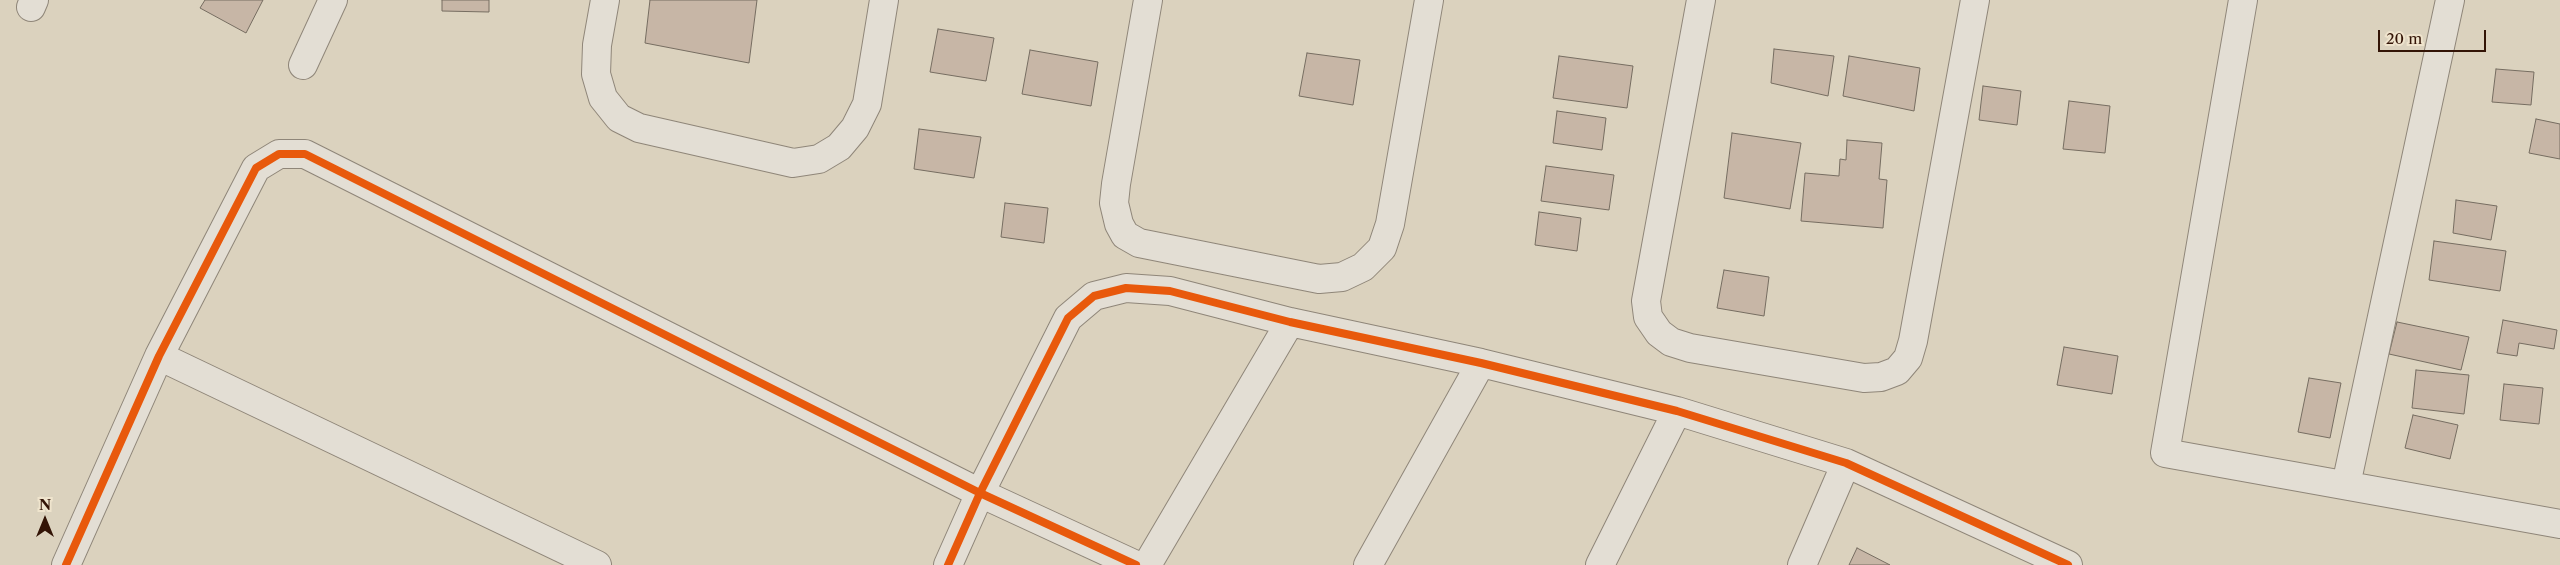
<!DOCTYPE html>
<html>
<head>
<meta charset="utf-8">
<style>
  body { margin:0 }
  #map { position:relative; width:2560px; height:565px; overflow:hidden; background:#dbd2be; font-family:"Libre Caslon Text",serif }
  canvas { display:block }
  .north { position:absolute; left:20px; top:495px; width:50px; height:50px; -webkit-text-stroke:4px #efe4cd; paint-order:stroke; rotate:0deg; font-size:14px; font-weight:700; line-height:20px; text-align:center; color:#331406 }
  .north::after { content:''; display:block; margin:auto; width:18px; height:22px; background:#331406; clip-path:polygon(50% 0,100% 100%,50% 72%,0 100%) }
  .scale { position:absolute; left:2378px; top:30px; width:108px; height:22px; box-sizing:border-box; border:2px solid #331406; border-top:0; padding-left:6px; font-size:15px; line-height:18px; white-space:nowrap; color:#331406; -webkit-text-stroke:4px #efe4cd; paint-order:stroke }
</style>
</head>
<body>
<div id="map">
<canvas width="2560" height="565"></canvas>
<div class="north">N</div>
<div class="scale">20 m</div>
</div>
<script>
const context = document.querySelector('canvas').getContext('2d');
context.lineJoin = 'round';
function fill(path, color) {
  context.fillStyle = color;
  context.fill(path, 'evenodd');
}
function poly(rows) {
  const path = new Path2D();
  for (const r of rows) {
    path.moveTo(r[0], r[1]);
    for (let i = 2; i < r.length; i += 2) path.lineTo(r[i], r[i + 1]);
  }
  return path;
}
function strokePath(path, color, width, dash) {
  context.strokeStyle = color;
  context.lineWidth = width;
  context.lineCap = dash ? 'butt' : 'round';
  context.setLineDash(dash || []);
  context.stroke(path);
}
const building = poly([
  [205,0,263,0,246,33,200,8,205,0],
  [442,0,489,0,489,12,442,11,442,0],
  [650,0,757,0,749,63,645,43,650,0],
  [938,29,994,38,986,81,930,72,938,29],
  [1774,49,1834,56,1828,96,1771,83,1774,49],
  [1030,50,1098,62,1091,106,1022,94,1030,50],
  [1307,53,1360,60,1353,105,1299,96,1307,53],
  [1559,56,1633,66,1627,108,1553,98,1559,56],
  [1849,56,1920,68,1914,111,1843,96,1849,56],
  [2496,69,2534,72,2531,105,2492,102,2496,69],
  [1983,86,2021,91,2017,125,1979,120,1983,86],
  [2069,101,2110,106,2105,153,2063,149,2069,101],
  [1557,111,1606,118,1602,150,1553,143,1557,111],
  [2536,119,2560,124,2560,159,2529,153,2536,119],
  [919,129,981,137,974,178,914,169,919,129],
  [1732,133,1801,143,1790,209,1724,198,1732,133],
  [1847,140,1882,143,1879,179,1887,180,1883,228,1801,221,1805,173,1839,176,1840,159,1846,160,1847,140],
  [1546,166,1614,175,1609,210,1541,201,1546,166],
  [2456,200,2497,206,2491,240,2453,233,2456,200],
  [1005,203,1048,208,1044,243,1001,237,1005,203],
  [1539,212,1581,218,1577,251,1535,245,1539,212],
  [2434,241,2506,251,2500,291,2429,280,2434,241],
  [1724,270,1769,277,1764,316,1717,308,1724,270],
  [2503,320,2557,330,2554,349,2519,343,2517,356,2497,353,2503,320],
  [2397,322,2469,337,2461,370,2389,354,2397,322],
  [2064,347,2118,356,2112,394,2057,385,2064,347],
  [2416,370,2469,375,2464,414,2412,408,2416,370],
  [2309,378,2341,383,2330,438,2298,432,2309,378],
  [2504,384,2543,388,2539,424,2500,420,2504,384],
  [2413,415,2458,425,2450,459,2405,448,2413,415],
  [1857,548,1890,565,1849,565,1857,548]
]);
const minor = poly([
  [605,0,597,45,596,74,603,98,619,118,639,128,793,163,819,159,839,147,855,128,867,104,884,0],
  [1148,0,1116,184,1114,203,1119,224,1125,235,1139,243,1319,279,1342,277,1363,267,1382,248,1390,224,1429,0],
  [1701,0,1646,301,1648,317,1659,333,1671,342,1690,348,1864,378,1881,377,1897,371,1908,358,1913,341,1975,0],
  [2243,0,2165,453,2560,524],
  [31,7,34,0],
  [303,65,333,0],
  [159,356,597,565],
  [2346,485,2450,0],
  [66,565,159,356,256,168,279,154,305,154,980,493,1136,565],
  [948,565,980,493,1068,318,1094,296,1126,288,1170,291,1290,322,1481,363,1677,411,1846,463,2068,565],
  [1147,565,1290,322],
  [1368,565,1481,363],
  [1600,565,1677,411],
  [1802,565,1846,463]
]);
const cycleway = poly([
  [66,565,159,356,256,168,279,154,305,154,980,493,1136,565],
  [948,565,980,493,1068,318,1094,296,1126,288,1170,291,1290,322,1481,363,1677,411,1846,463,2068,565]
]);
fill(building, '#c7b6a6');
strokePath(building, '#766d61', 1);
strokePath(minor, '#8f8679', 30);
strokePath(minor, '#e3ded4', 28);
strokePath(cycleway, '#e8590c', 8);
</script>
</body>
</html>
